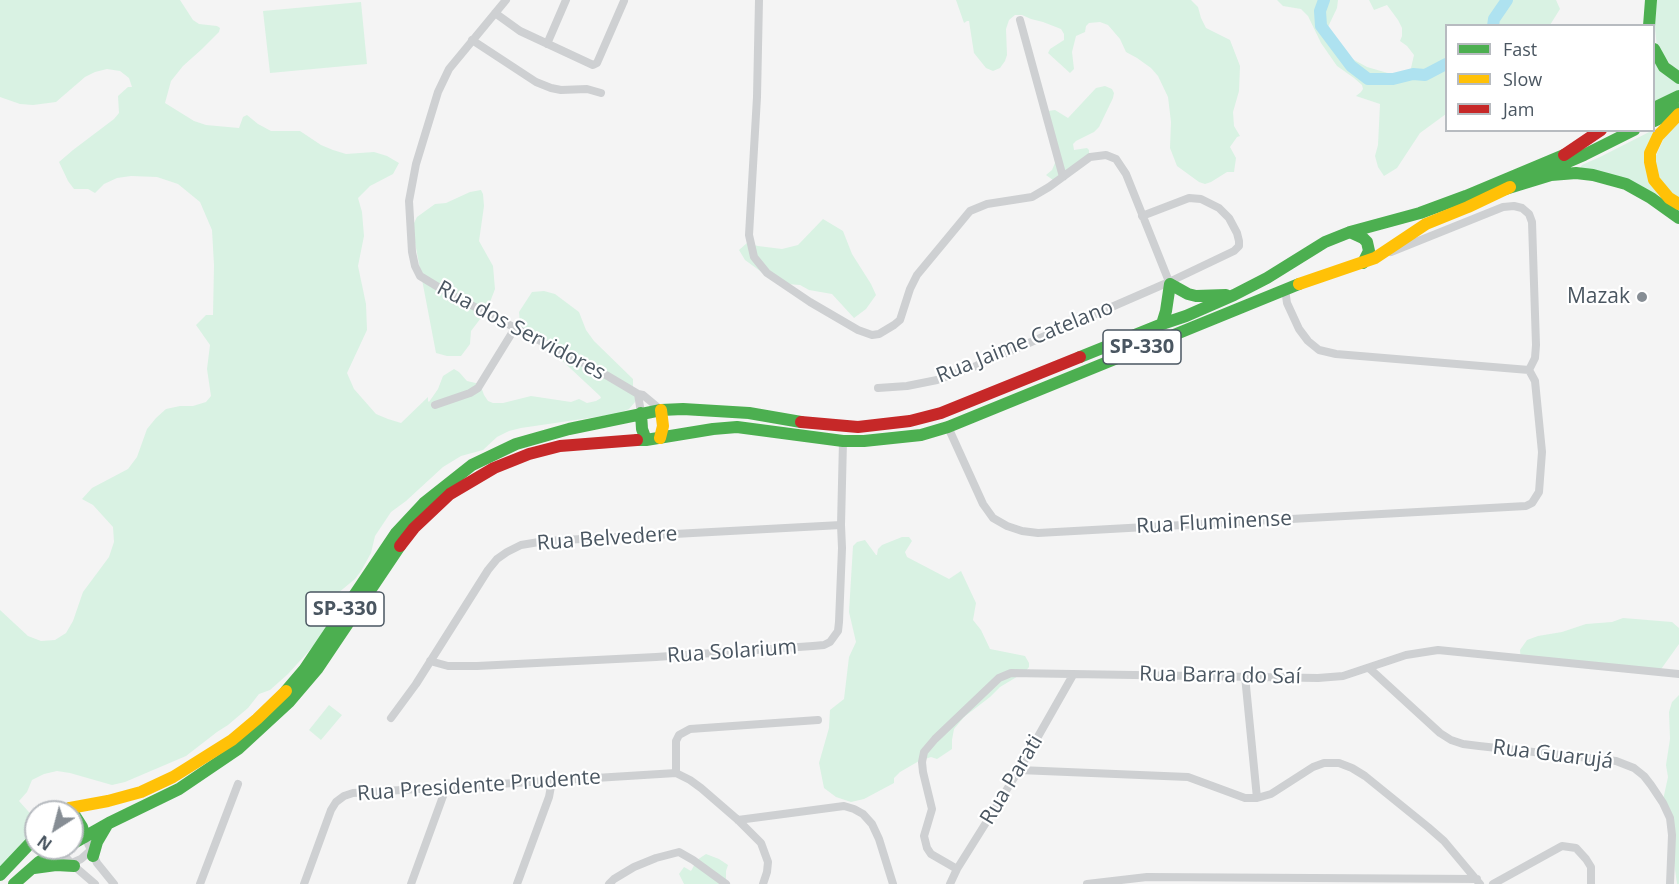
<!DOCTYPE html>
<html>
<head>
<meta charset="utf-8">
<style>
  body { margin:0 }
  #map { position:relative; width:1679px; height:884px; overflow:hidden; background:#f4f4f4; font-family:"Open Sans",sans-serif }
  canvas { display:block }
  .legend { position:absolute; left:1445px; top:24px; width:210px; height:108px; box-sizing:border-box; background:#fff; border:2px solid #b7bbc0; margin:0; padding:8px 10px; list-style:none; font-size:18px; color:#4a5661 }
  .legend li { display:flex; align-items:center; gap:12px; height:30px }
  .legend b { width:30px; border:2px solid #b7bbc0 }
  .north { position:absolute; left:24px; top:800px; width:60px; height:60px; box-sizing:border-box; background:#fff; border:2px solid #b7bbc0; border-radius:50%; rotate:216deg; font-size:16px; font-weight:700; line-height:24px; text-align:center; color:#4a5661 }
  .north::after { content:''; display:block; margin:auto; width:21px; height:27px; background:#868d94; clip-path:polygon(50% 0,100% 100%,50% 72%,0 100%) }
</style>
</head>
<body>
<div id="map">
<canvas width="1679" height="884"></canvas>
<ul class="legend">
<li><b style="height:8px;background:#4caf50"></b>Fast</li>
<li><b style="height:8px;background:#ffc107"></b>Slow</li>
<li><b style="height:8px;background:#c62828"></b>Jam</li>
</ul>
<div class="north">N</div>
</div>
<script>
const context = document.querySelector('canvas').getContext('2d');
context.lineJoin = 'round';
function fill(path, color) {
  context.fillStyle = color;
  context.fill(path, 'evenodd');
}
function poly(rows) {
  const path = new Path2D();
  for (const r of rows) {
    path.moveTo(r[0], r[1]);
    for (let i = 2; i < r.length; i += 2) path.lineTo(r[i], r[i + 1]);
  }
  return path;
}
function strokePath(path, color, width, dash) {
  context.strokeStyle = color;
  context.lineWidth = width;
  context.lineCap = dash ? 'butt' : 'round';
  context.setLineDash(dash || []);
  context.stroke(path);
}
function drawText(font, color, halo, rows, align = 'center') {
  context.font = font + ' "Open Sans",sans-serif';
  context.lineWidth = 4.5;
  context.setLineDash([]);
  context.textBaseline = 'middle';
  context.strokeStyle = halo;
  context.fillStyle = color;
  for (const [text, x, y, turn = 0] of rows) {
    context.save();
    context.translate(x, y);
    context.rotate((+turn || 0) * Math.PI / 180);
    context.textAlign = isNaN(turn) ? turn : align;
    if (halo) context.strokeText(text, 0, 0);
    context.fillText(text, 0, 0);
    context.restore();
  }
}
const green = poly([
  [0,0,180,0,193,20,199,24,217,26,220,28,219,32,202,49,183,66,171,81,165,103,194,121,206,125,239,128,243,117,247,115,258,124,271,131,300,131,321,145,333,150,346,154,374,152,387,156,399,163,393,174,370,186,358,198,362,212,364,236,358,266,366,304,367,330,347,373,354,389,376,414,388,419,401,423,428,397,428,401,429,402,438,389,443,376,454,369,459,372,467,381,480,384,484,395,488,401,493,403,503,403,531,396,571,402,579,399,587,403,596,401,601,398,600,396,555,354,526,333,520,324,519,312,532,292,544,291,555,294,579,312,586,330,594,341,633,379,633,389,638,392,635,402,629,409,616,414,521,428,509,431,497,437,483,450,461,456,443,467,406,501,391,512,375,536,371,553,361,571,355,579,338,593,332,616,324,632,317,642,288,674,270,690,259,694,248,708,228,725,217,732,186,756,125,782,112,785,70,773,57,771,44,774,32,780,27,792,19,801,36,820,36,832,0,871,0,610,28,636,41,641,55,640,66,633,73,621,83,592,109,557,114,542,113,527,93,505,82,499,92,488,128,469,137,457,147,429,156,418,166,409,180,406,193,406,206,402,211,396,207,369,210,345,196,325,206,315,213,315,214,265,212,230,200,202,178,184,157,177,131,176,117,178,104,184,95,193,88,189,74,189,68,181,59,162,73,150,114,119,119,113,118,96,128,87,132,87,129,78,120,71,107,69,95,72,85,77,56,102,33,105,20,104,0,97],
  [956,0,1191,0,1198,7,1201,18,1206,28,1230,40,1240,66,1239,91,1233,112,1234,126,1240,136,1237,137,1230,147,1236,158,1234,172,1227,172,1211,182,1205,184,1199,182,1177,166,1170,148,1171,122,1168,97,1158,76,1151,68,1137,58,1126,52,1120,39,1108,25,1100,22,1089,23,1086,26,1085,32,1076,36,1072,52,1074,69,1070,73,1048,53,1050,49,1064,40,1064,34,1061,29,1043,22,1031,19,1022,15,1015,15,1009,20,1006,29,1007,55,1005,61,1000,68,993,71,986,68,974,53,969,21,967,21,964,23],
  [1277,0,1338,0,1337,8,1327,29,1328,42,1336,50,1367,67,1405,78,1411,68,1414,55,1407,46,1400,41,1402,36,1402,28,1398,20,1387,5,1374,10,1369,0,1556,0,1560,9,1550,25,1446,26,1446,114,1420,133,1397,168,1384,176,1378,167,1375,156,1378,145,1380,104,1356,96,1361,92,1363,89,1362,85,1354,78,1337,66,1321,43,1308,16,1301,9,1283,6],
  [1655,0,1679,0,1679,75,1657,47,1654,20],
  [361,2,367,64,270,73,263,11],
  [1654,57,1679,83,1679,90,1654,101],
  [1105,86,1112,89,1114,93,1113,98,1099,127,1094,132,1076,141,1073,144,1074,150,1087,148,1089,150,1089,154,1057,183,1046,175,1052,170,1055,163,1048,111,1055,110,1068,118,1096,88],
  [1679,119,1679,199,1662,186,1654,160,1668,129],
  [1659,127,1652,137,1658,195,1580,168,1582,165,1600,157],
  [481,190,483,194,484,206,479,241,493,266,495,289,487,310,471,331,470,344,461,356,447,356,436,353,412,227,417,217,435,204,446,203,470,192],
  [823,219,843,231,852,254,871,284,876,295,866,309,854,318,832,294,809,290,800,285,787,284,767,276,745,260,739,250,747,243,758,246,782,249,798,245],
  [902,537,909,537,912,541,905,552,907,557,949,579,961,571,976,603,973,620,981,630,990,649,1025,656,1029,663,1029,667,1025,672,1000,687,990,697,964,717,954,729,952,740,952,749,937,759,931,757,919,761,900,772,894,778,894,783,864,799,851,802,836,797,824,788,819,763,829,728,830,710,844,699,849,657,856,642,849,612,853,546,857,542,865,540,876,555,877,555,878,549,882,545],
  [1623,618,1672,622,1679,628,1679,644,1659,672,1523,661,1521,662,1520,650,1527,640,1538,636,1562,632,1586,624,1612,622],
  [1679,695,1679,884,1677,884,1673,855,1673,836,1663,800,1668,777,1666,765,1670,739,1669,712,1672,702],
  [329,705,342,715,321,740,309,730],
  [706,854,719,859,728,865,726,871,726,884,684,884,679,874,684,867,691,871,697,860]
]);
const river = poly([
  [1324,0,1320,11,1321,26,1351,66,1368,79,1393,79,1413,74,1425,75,1446,64],
  [1493,26,1494,19,1507,0]
]);
const street = poly([
  [506,0,449,69,438,92,416,164,409,201,412,252,415,266,420,276,448,293,606,375,638,394,643,395,661,410],
  [759,0,757,97,749,235,754,257,767,273,810,302,858,330,872,335,879,334,894,325,900,320,910,289,917,275,970,211,987,204,1032,197,1049,187,1090,157,1106,155,1116,159,1126,174,1170,284],
  [495,13,520,31,593,65,597,63,624,1],
  [1020,20,1063,177],
  [472,40,536,82,551,88,561,90,587,89,601,93],
  [547,44,566,0],
  [1391,252,1503,207,1514,206,1522,208,1529,214,1532,222,1536,345,1535,358,1529,370],
  [878,388,907,386,937,380,976,366,1169,282,1234,251,1239,246,1239,241,1237,233,1229,218,1219,208,1201,199,1189,198,1142,216],
  [638,394,641,413],
  [435,405,470,393,478,388,515,328],
  [948,427,983,504,993,518,1007,526,1022,531,1038,533,1526,506,1532,503,1539,492,1542,452,1535,381,1529,370,1336,354,1319,350,1308,341,1299,329,1287,303,1285,289],
  [430,661,448,666,477,666,656,657,813,646,824,645,830,642,838,631,839,622,842,548,841,525,843,441],
  [1369,668,1440,733,1451,740,1463,744,1479,746,1616,761,1634,768,1644,776,1651,785,1663,803,1670,818,1672,835,1670,884],
  [1245,676,1257,798],
  [391,718,416,684,488,570,497,559,507,552,521,545,545,541,841,525],
  [1019,770,1188,777,1245,798,1257,798,1271,794,1313,767,1324,763,1339,763,1352,768,1365,776,1428,827,1444,841,1480,884],
  [676,773,676,741,679,735,690,729,818,720],
  [738,820,844,806,854,809,863,814,872,824,879,839,893,884],
  [85,837,97,863,114,884],
  [58,849,74,866,95,884],
  [72,863,81,859,90,851],
  [957,869,931,854,927,848,924,836,932,809,923,772,922,762,924,752,935,739,999,678,1011,673,1318,678,1343,676,1406,655,1438,650,1679,674],
  [200,884,238,784],
  [304,884,331,810,336,802,344,796,353,793,676,773,690,780,701,788,738,820,761,843,768,862,767,872,763,884],
  [411,884,446,788],
  [517,884,549,797,552,781],
  [609,884,614,879,634,867,656,858,679,852,693,860,726,884],
  [950,884,957,869,1019,770,1073,675],
  [1087,884,1147,877,1477,879],
  [1493,884,1562,846,1576,848,1586,859,1591,867,1591,884]
]);
const fast = poly([
  [1649,26,1651,0],
  [1654,49,1664,67,1679,78],
  [1654,108,1679,96],
  [1654,121,1679,109],
  [1540,174,1584,155,1634,130],
  [1502,190,1551,175,1576,173,1593,175,1626,184,1651,198,1679,218],
  [1350,232,1363,238,1367,242,1369,251,1363,263],
  [1162,324,1166,311,1170,284,1188,294,1196,296,1226,295],
  [1080,357,1162,324,1186,316,1234,295,1267,278,1325,242,1350,232,1420,213,1466,196,1571,152],
  [641,413,642,429,646,440],
  [637,440,646,440,713,429,737,427,843,441,864,441,921,435,948,427,1299,284],
  [286,691,304,670,396,533,424,503,472,465,516,444,569,429,661,410,683,409,749,413,801,422],
  [70,808,82,827,85,837],
  [72,844,109,823,179,789,238,749,289,702,318,668,400,546],
  [93,856,97,842,107,825],
  [34,868,56,865,74,866],
  [0,875,36,837],
  [14,884,39,862,61,848]
]);
const slow = poly([
  [1679,114,1658,136,1650,153,1650,162,1654,180,1669,198,1679,204],
  [1299,284,1375,258,1426,224,1468,207,1510,187],
  [660,438,663,426,661,410],
  [64,812,70,808,108,801,141,792,173,777,232,740,257,719,286,691]
]);
const jam = poly([
  [1564,155,1601,130],
  [801,422,858,427,910,421,941,413,1080,357],
  [400,546,414,528,450,494,494,468,529,454,560,446,637,440]
]);
const markers = [
  [1642,297,6,"#868d94"]
];
const shields = [
  [1142,347,78],
  [345,609,78]
];
const shieldNames = [
  ["SP-330",1142,347],
  ["SP-330",345,609]
];
const poiNames = [
  ["Mazak",1630,297]
];
const streetNames = [
  ["Rua dos Servidores",521,331,28],
  ["Rua Jaime Catelano",1025,342,-22],
  ["Rua Fluminense",1214,523,-3],
  ["Rua Belvedere",607,539,-4],
  ["Rua Solarium",732,652,-4],
  ["Rua Barra do Saí",1220,676,1],
  ["Rua Guarujá",1553,755,7],
  ["Rua Parati",1012,780,-59],
  ["Rua Presidente Prudente",479,786,-4]
];
fill(green, '#d9f2e3');
strokePath(river, '#aee2f0', 12);
strokePath(street, '#ced0d2', 8);
strokePath(fast, '#4caf50', 12);
strokePath(slow, '#ffc107', 12);
strokePath(jam, '#c62828', 12);
for (const [x, y, r, color] of markers) {
  const dot = new Path2D();
  dot.arc(x, y, r, 0, 2 * Math.PI);
  context.fillStyle = color;
  context.fill(dot);
  strokePath(dot, '#fff', 2);
}
for (const [x, y, w] of shields) {
  const box = new Path2D();
  box.roundRect(x - w / 2, y - 17, w, 34, 4.5);
  context.fillStyle = '#fff';
  context.fill(box);
  strokePath(box, '#4a5661', 1.5);
}
drawText('bold 20px', '#4a5661', null, shieldNames);
drawText('21px', '#4a5661', '#fff', poiNames, 'right');
drawText('21px', '#4a5661', '#fff', streetNames);
</script>
</body>
</html>
